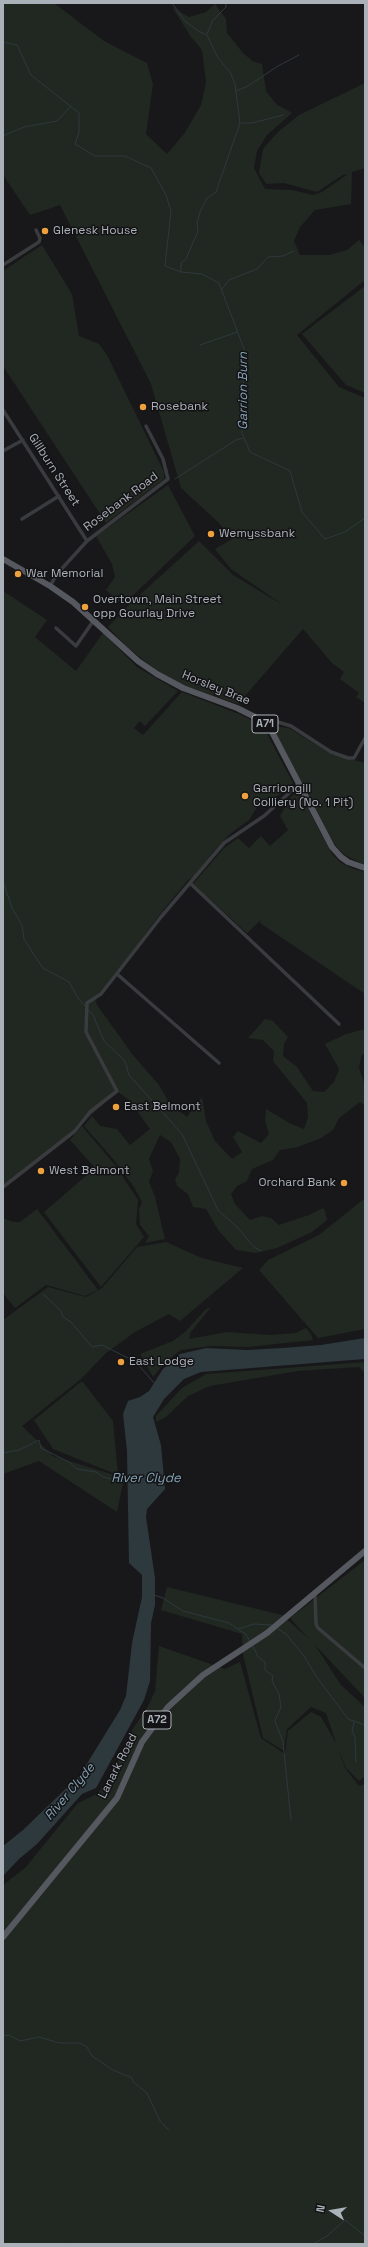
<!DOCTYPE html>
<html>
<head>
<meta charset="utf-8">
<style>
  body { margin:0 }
  #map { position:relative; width:368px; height:2247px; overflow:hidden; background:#18181a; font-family:"Space Grotesk",sans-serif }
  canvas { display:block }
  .frame { position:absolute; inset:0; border:4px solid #abb1b9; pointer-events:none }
  .north { position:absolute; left:312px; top:2191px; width:40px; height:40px; -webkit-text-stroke:3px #131315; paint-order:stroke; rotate:282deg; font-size:11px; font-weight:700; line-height:16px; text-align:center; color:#abb1b9 }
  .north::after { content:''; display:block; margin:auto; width:14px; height:18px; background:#abb1b9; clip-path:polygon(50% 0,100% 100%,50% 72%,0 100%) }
</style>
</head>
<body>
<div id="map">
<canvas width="368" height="2247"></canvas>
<div class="frame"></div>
<div class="north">N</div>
</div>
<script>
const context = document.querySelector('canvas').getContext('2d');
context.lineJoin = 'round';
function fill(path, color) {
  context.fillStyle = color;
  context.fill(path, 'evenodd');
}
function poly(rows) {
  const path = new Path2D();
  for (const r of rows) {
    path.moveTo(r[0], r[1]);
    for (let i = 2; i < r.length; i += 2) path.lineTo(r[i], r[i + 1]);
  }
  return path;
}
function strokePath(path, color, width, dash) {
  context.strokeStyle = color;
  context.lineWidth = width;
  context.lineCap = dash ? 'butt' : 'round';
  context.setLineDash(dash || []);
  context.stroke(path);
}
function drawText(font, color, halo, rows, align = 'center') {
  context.font = font + ' "Space Grotesk",sans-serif';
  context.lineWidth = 3;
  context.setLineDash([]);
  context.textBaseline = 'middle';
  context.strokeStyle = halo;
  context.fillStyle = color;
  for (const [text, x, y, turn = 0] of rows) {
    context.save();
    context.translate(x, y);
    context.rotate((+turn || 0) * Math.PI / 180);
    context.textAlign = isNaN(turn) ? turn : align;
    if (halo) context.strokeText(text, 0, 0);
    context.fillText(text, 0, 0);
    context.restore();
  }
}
const green = poly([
  [3,3,54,3,104,41,147,63,153,84,146,134,167,154,184,134,201,105,206,82,202,50,191,37,172,7,189,17,206,12,215,4,226,19,227,33,243,53,254,62,262,64,266,91,276,104,292,113,267,135,257,151,254,168,265,189,292,190,313,195,322,192,348,174,343,175,317,192,284,183,266,184,259,173,263,149,278,132,299,115,365,83,365,168,352,172,351,204,315,210,300,227,294,241,300,255,330,255,347,250,359,240,365,247,365,280,297,335,339,387,365,398,365,703,356,697,359,693,340,679,344,672,332,663,303,629,238,704,185,686,155,669,126,646,108,627,132,602,199,541,233,575,283,605,231,569,215,549,232,539,218,522,181,488,151,384,60,205,30,215,3,175],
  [42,245,72,294,79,336,99,344,107,355,164,472,164,479,106,523,3,366,3,271],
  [365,286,365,393,346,385,302,334],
  [168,485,195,536,123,605,106,590,115,577,112,564,96,536],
  [3,591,47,620,35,637,76,671,103,633,137,667,178,691,145,726,140,721,134,728,143,735,182,692,239,714,263,726,293,783,274,799,262,800,249,820,231,833,215,850,196,875,188,880,161,913,101,994,95,998,97,1005,133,1055,159,1085,170,1104,187,1117,202,1097,206,1121,215,1141,232,1159,242,1152,233,1137,238,1131,261,1143,269,1134,265,1121,266,1109,291,1124,304,1129,308,1117,307,1103,273,1061,274,1051,263,1040,248,1038,265,1019,273,1021,288,1037,284,1044,283,1056,297,1067,313,1091,324,1092,334,1082,339,1069,325,1044,346,1034,365,1029,365,1052,361,1057,359,1068,365,1085,365,1106,360,1102,339,1118,333,1130,321,1138,298,1147,280,1150,273,1160,252,1169,247,1181,237,1186,231,1194,235,1204,250,1220,262,1216,271,1218,279,1225,309,1215,323,1208,325,1211,327,1220,312,1232,277,1248,256,1253,236,1250,218,1230,206,1209,193,1207,188,1194,177,1186,175,1179,179,1173,180,1159,171,1142,160,1135,149,1159,153,1171,149,1182,155,1197,165,1239,145,1243,149,1236,140,1225,139,1210,142,1202,134,1187,114,1160,84,1126,92,1116,100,1126,117,1129,130,1145,150,1129,129,1100,117,1091,69,1136,3,1187],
  [272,726,289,728,331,754,365,763,365,865,343,854,333,842],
  [298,790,332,854,340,862,351,868,365,872,365,994,260,923,261,920,247,933,193,884,224,848,238,838,249,848,261,836,270,846,288,830,280,816,290,798],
  [82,1126,115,1165,138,1200,136,1224,144,1237,101,1287,44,1212,95,1168,70,1140],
  [365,1198,365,1329,318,1338,259,1270,268,1260,319,1235],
  [37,1209,98,1290,85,1296,46,1285,15,1308,3,1293,3,1218,13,1222,20,1222],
  [166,1242,202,1258,243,1268,180,1321,169,1314,135,1332,106,1353,81,1379,22,1426,53,1456,124,1478,117,1512,39,1461,3,1474,3,1320,48,1287,86,1297,102,1288,137,1247],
  [211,1307,191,1332,189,1339,227,1332,271,1335,296,1333,306,1328,311,1334,313,1340,248,1347,211,1346,181,1350,165,1362,153,1377,140,1354,173,1341,186,1331,205,1310],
  [365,1362,365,1373,359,1367,298,1371,210,1386,188,1396,166,1417,156,1422,156,1416,182,1388,206,1374],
  [82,1381,113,1421,118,1475,53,1449,34,1420],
  [365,1560,365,1698,315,1645,341,1685,365,1707,365,1780,364,1777,359,1781,346,1768,337,1747,345,1768,359,1786,365,1784,365,2244,66,2244,66,2242,65,2244,3,2244,3,1885,25,1868,78,1803,97,1794,104,1786,128,1743,132,1730,146,1710,155,1691,159,1646,225,1669,240,1662,261,1738,285,1754,288,1731,311,1712,321,1717,336,1743,326,1713,311,1707,287,1729,284,1751,263,1738,243,1654,242,1634,161,1610,167,1587,282,1615,309,1639,290,1618]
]);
const water = poly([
  [365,1338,365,1359,201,1372,184,1379,164,1399,153,1417,161,1445,165,1489,147,1509,146,1517,155,1578,155,1605,151,1623,150,1681,144,1700,96,1788,82,1794,37,1844,19,1859,3,1876,3,1846,23,1830,80,1775,120,1710,126,1696,132,1643,142,1597,142,1575,129,1563,127,1451,123,1414,128,1401,140,1397,149,1391,163,1369,180,1354,206,1348,247,1350,283,1348,321,1345]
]);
const stream = poly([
  [172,3,185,21,198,31,207,35,218,58,230,72,235,84,240,123,216,192,207,198,200,212,197,223,198,231,186,259,181,263,181,271],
  [207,34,213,20,226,7,226,3],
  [3,42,17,45,31,75,79,113,79,132,75,144,95,156,125,156,151,168,166,195,171,211,165,266,181,272,202,274,219,283,244,349,242,433,250,452,290,471,302,512,325,539,345,532,365,518],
  [236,91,248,86,278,66,299,55],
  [241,123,252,123,283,115],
  [3,136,24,127,57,121,71,106],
  [222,289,229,280,257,269,268,257,283,256,294,251],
  [200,345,237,332],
  [175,479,236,440,243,438],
  [3,881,12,908,22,925,24,939,36,958,43,968,69,982,78,998,85,1006],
  [88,1010,93,1015,104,1041,125,1061,129,1075,182,1134,218,1210,238,1228,254,1247,261,1251],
  [43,1294,61,1311,63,1317,71,1322,92,1347,102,1345,136,1362,155,1384],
  [3,1453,19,1450,39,1440,41,1448,69,1462,77,1469,96,1472,103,1477,127,1483],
  [154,1595,163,1598,183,1611,229,1623,238,1629,254,1624,272,1625],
  [278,1629,286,1634,304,1656,316,1676,348,1719,365,1725],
  [239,1630,246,1634,250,1642],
  [253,1646,258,1657,265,1662,265,1670,273,1676,272,1681,279,1694,281,1707,275,1721,283,1742,291,1820],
  [354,1722,352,1731,355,1737,356,1762],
  [3,2036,9,2035,20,2041,39,2037,59,2043,80,2043,87,2047,92,2056,113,2070,132,2078,133,2082,147,2093,160,2121,169,2130],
  [313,2244,327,2236,345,2220,365,2236]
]);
const minor = poly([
  [3,265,39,242,40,238,36,230],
  [3,410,87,541],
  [3,451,23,440],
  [22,519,59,496],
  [50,586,57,574,87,541,168,479,163,459,146,426],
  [56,628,76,646,94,620],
  [259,719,265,718,291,726,331,752,348,758,354,758,365,738],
  [191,884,339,1024],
  [117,974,219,1063],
  [3,1187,75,1131,90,1112,117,1091,86,1032,87,1003,101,994,161,917,224,843,264,816,299,784],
  [315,1594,316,1624,318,1628,365,1668]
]);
const primary = poly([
  [3,559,50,586,73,602,138,661,157,674,183,688,237,708,259,719,272,732,332,847,341,857,348,862,365,868],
  [3,1937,117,1798,142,1742,168,1707,203,1675,267,1633,365,1551]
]);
const markers = [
  [45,231,4,"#eca13e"],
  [143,407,4,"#eca13e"],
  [211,534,4,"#eca13e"],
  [18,574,4,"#eca13e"],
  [85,607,4,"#eca13e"],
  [245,796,4,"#eca13e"],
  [116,1107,4,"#eca13e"],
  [41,1171,4,"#eca13e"],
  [344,1183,4,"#eca13e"],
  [121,1362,4,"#eca13e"]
];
const shields = [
  [265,724,26],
  [157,1720,28]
];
const shieldNames = [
  ["A71",265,724],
  ["A72",157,1720]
];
const poiNames = [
  ["Glenesk House",53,231],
  ["Rosebank",151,407],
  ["Wemyssbank",219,534],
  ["War Memorial",26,574],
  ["Overtown, Main Street",93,600],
  ["opp Gourlay Drive",93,614],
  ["Garriongill",253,789],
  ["Colliery (No. 1 Pit)",253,803],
  ["East Belmont",124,1107],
  ["West Belmont",49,1171],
  ["Orchard Bank",336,1183,"right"],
  ["East Lodge",129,1362]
];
const streetNames = [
  ["Gillburn Street",54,470,57],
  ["Rosebank Road",121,502,-37],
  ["Horsley Brae",216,688,22],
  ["Lanark Road",118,1766,-63]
];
const waterNames = [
  ["Garrion Burn",243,391,-90],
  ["River Clyde",146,1478],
  ["River Clyde",70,1792,-50]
];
fill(green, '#202821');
fill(water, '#2e393e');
strokePath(stream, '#2e393e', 1);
strokePath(minor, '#393b3f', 3.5);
strokePath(primary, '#55585e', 6);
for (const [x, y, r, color] of markers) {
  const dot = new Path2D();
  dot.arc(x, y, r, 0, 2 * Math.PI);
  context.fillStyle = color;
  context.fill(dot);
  strokePath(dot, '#131315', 1.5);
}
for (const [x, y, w] of shields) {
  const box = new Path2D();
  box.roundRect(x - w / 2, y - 9, w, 18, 3);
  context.fillStyle = '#131315';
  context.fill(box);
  strokePath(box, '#abb1b9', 1);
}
drawText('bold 11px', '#abb1b9', null, shieldNames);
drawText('12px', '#abb1b9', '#131315', poiNames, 'left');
drawText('12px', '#abb1b9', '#131315', streetNames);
drawText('italic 13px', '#83a1b3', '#131315', waterNames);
</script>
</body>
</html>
